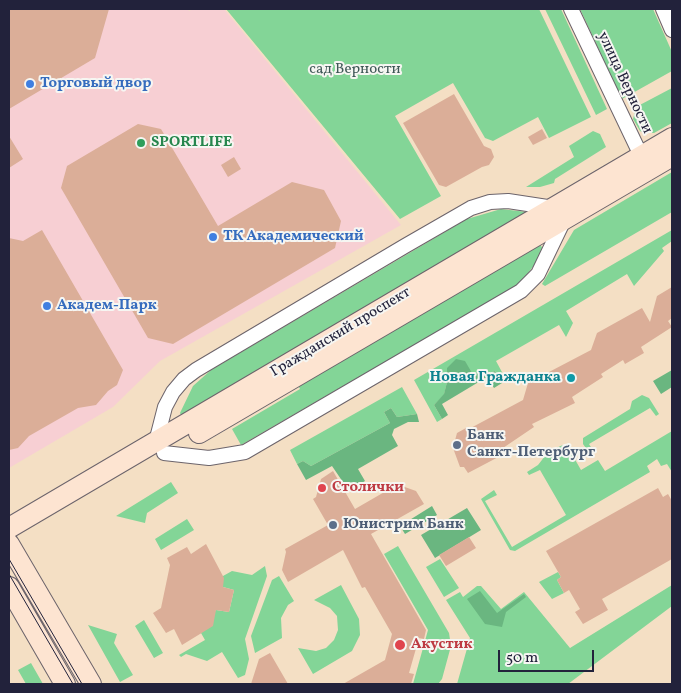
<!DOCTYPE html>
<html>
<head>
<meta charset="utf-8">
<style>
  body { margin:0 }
  #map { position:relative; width:681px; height:693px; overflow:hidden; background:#f4dfc4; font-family:Vollkorn,serif }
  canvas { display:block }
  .frame { position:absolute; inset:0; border:10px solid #22223b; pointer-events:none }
  .scale { position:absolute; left:498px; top:650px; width:96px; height:22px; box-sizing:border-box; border:2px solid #22223b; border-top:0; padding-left:6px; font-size:15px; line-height:18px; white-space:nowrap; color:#22223b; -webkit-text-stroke:4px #f6f6f2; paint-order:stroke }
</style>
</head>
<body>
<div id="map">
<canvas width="681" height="693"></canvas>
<div class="frame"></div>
<div class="scale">50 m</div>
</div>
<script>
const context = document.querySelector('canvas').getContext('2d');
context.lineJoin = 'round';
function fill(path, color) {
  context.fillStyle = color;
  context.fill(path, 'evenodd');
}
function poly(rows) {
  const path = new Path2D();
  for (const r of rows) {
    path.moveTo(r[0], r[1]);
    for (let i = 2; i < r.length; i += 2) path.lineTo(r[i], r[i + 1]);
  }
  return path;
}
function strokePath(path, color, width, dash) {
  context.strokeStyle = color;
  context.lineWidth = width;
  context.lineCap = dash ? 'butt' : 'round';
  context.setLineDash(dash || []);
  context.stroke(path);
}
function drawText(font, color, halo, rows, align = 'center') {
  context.font = font + ' Vollkorn,serif';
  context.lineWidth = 4;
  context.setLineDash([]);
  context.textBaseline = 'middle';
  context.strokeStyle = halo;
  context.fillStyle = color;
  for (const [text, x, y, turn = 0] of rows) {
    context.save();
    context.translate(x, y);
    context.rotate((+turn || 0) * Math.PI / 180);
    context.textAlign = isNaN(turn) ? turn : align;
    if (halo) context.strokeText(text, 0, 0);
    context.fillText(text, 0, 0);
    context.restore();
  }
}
const built = poly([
  [9,9,188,9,189,11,193,9,224,9,401,225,160,361,113,407,9,468]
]);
const green = poly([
  [226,9,539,9,591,117,549,138,538,117,493,141,485,138,453,83,395,116,441,196,400,219],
  [545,9,561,9,607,109,596,115],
  [580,9,653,9,672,52,672,71,622,99],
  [672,88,672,123,654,133,644,133,640,131,633,119,636,107],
  [593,131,600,134,606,147,555,179,554,183,540,187,526,187,574,157,569,146],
  [672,172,672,212,545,286,542,284,574,230],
  [501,209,527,212,183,416,181,415,180,413,193,386,211,370,467,219],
  [672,230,672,241,662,248,664,251,634,286,627,274,566,311,573,323,566,337,559,325,496,361,503,374,502,383,495,371,486,374,472,373,447,368,447,382,444,395,434,405,442,419,437,422,414,380],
  [538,243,544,249,539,259,521,282,513,288,241,445,232,429,300,389,297,383],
  [402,387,417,414,397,417,391,408,384,412,390,423,311,466,303,461,297,464,290,450],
  [642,395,649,398,659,414,656,416,650,408,589,444,594,452,590,454,583,444,583,438,630,409,632,401],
  [672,431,672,472,667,464,661,466,657,459,647,466,650,472,515,551,510,550,481,499,494,490,497,495,485,501,512,547,566,515,540,470,529,475,527,472,538,465,549,451,563,445,569,449,581,470,598,460,605,471],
  [171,482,178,493,147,513,145,523,116,516],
  [187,519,194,530,161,550,155,539],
  [398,546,449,633,451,646,442,679,438,684,413,684,428,630,384,554],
  [440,559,459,588,444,597,426,567],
  [265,566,267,576,245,639,249,659,245,675,238,678,222,652,207,661,186,654,181,657,179,655,205,640,201,633,216,610,229,612,234,590,223,587,223,576,232,571,252,575],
  [558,572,561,577,557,580,564,593,552,599,539,582],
  [279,576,294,601,288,605,281,618,282,638,255,653,251,636,272,580],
  [341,585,359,619,360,635,352,651,313,674,298,648,316,651,326,648,334,640,338,630,337,616,330,608,314,600],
  [672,585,672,606,568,684,457,684,470,638,446,600,460,592,463,597,477,586,481,586,501,609,524,592,570,648],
  [144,620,163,653,154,658,135,626],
  [88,625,117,634,114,643,133,675,120,682],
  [31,663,43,684,26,684,18,670]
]);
const forest = poly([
  [456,359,465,361,472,373,486,374,495,371,502,383,494,388,487,377,442,404,448,415,442,419,434,405,444,394,447,382,447,368],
  [672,370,672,387,661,394,653,381],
  [391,408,397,417,417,414,419,422,408,422,394,429,392,435,398,446,358,469,365,481,349,491,332,466,306,480,297,464,303,461,311,466,390,423,384,412],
  [432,506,437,515,405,534,400,526],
  [467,508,481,530,435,558,421,535],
  [480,591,497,613,524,594,526,597,506,612,502,627,485,624,467,599]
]);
const building = poly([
  [9,9,109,9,95,58,9,109],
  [454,94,484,146,491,149,494,157,489,165,482,167,446,187,439,185,403,123],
  [138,124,161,129,218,226,292,182,324,190,341,221,335,248,173,344,148,338,61,188,67,166],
  [542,129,547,138,533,145,528,137],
  [9,136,23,159,9,168],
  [234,157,241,169,228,177,221,165],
  [42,230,123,370,117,385,108,391,96,405,78,408,29,436,18,448,9,450,9,238,23,241],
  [672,287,672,318,668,321,672,327,641,347,644,353,625,364,623,360,601,374,603,377,572,397,575,403,532,424,534,427,503,448,506,453,468,473,464,467,460,467,453,448,457,433,466,428,467,430,523,400,528,383,591,350,597,333,642,308,650,322,657,296],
  [333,471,355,509,400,483,402,486,416,491,424,504,371,534,426,630,424,639,419,638,409,673,414,674,411,684,343,684,385,660,392,634,365,587,362,588,343,550,288,582,282,570,286,552,285,549,328,525,313,499,316,497,321,479],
  [658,488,663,497,668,494,672,501,672,559,602,599,608,610,583,624,575,612,580,609,569,590,564,593,557,580,561,577,546,551],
  [469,537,476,548,446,566,439,555],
  [206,544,224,578,223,587,234,590,229,612,216,610,213,626,182,645,174,629,166,633,153,613,161,608,170,565,167,558,187,547,191,554],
  [270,653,288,684,251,684,259,659]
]);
const street = poly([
  [571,9,645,164],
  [663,9,672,30],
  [156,442,165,407,173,392,184,379,196,370,405,246,471,208,490,202,508,201,554,208],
  [164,453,209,458,245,452,521,291,538,274,563,222]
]);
const secondary = poly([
  [199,433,672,156],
  [9,528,672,138],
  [9,544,91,684],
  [9,587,65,684]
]);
const tram = poly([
  [9,559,82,684],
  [9,574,73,684]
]);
const markers = [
  [30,84,5,"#3f7fe0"],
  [141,143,5,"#2e9e5b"],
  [213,237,5,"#3f7fe0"],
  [47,306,5,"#3f7fe0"],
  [571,378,5,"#0f9aa8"],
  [457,445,5,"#5c6f8a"],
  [322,488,5,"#e0444e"],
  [333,525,5,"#5c6f8a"],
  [400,645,6,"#e0444e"]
];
const parkNames = [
  ["сад Верности",355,70]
];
const streetNames = [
  ["улица Верности",624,83,65],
  ["Гражданский проспект",341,333,-31]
];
const shopNames = [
  ["Торговый двор",40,84],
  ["ТК Академический",223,237],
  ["Академ-Парк",57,306]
];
const leisureNames = [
  ["SPORTLIFE",151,143]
];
const cultureNames = [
  ["Новая Гражданка",561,378]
];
const serviceNames = [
  ["Банк",467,436],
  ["Санкт-Петербург",467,453],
  ["Юнистрим Банк",343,525]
];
const healthNames = [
  ["Столички",332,488],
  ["Акустик",411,645]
];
fill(built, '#f7cfd3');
fill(green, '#83d597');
fill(forest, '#6ab680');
fill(building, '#dbae98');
strokePath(street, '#6c646b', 16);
strokePath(secondary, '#6c646b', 22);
strokePath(street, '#fff', 14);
strokePath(secondary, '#fde4d1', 20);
strokePath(tram, '#22223b', 1);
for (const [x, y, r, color] of markers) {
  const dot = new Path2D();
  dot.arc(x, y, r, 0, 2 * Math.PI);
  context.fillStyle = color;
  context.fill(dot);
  strokePath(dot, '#f6f6f2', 2);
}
drawText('15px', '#3f5857', '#f6f6f2', parkNames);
drawText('15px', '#22223b', '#f6f6f2', streetNames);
drawText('bold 15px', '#366cbe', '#f6f6f2', shopNames, 'left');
drawText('bold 15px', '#27864d', '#f6f6f2', leisureNames, 'left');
drawText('bold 15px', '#0d838f', '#f6f6f2', cultureNames, 'right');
drawText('bold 15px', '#4e5e75', '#f6f6f2', serviceNames, 'left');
drawText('bold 15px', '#be3a42', '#f6f6f2', healthNames, 'left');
</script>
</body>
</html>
